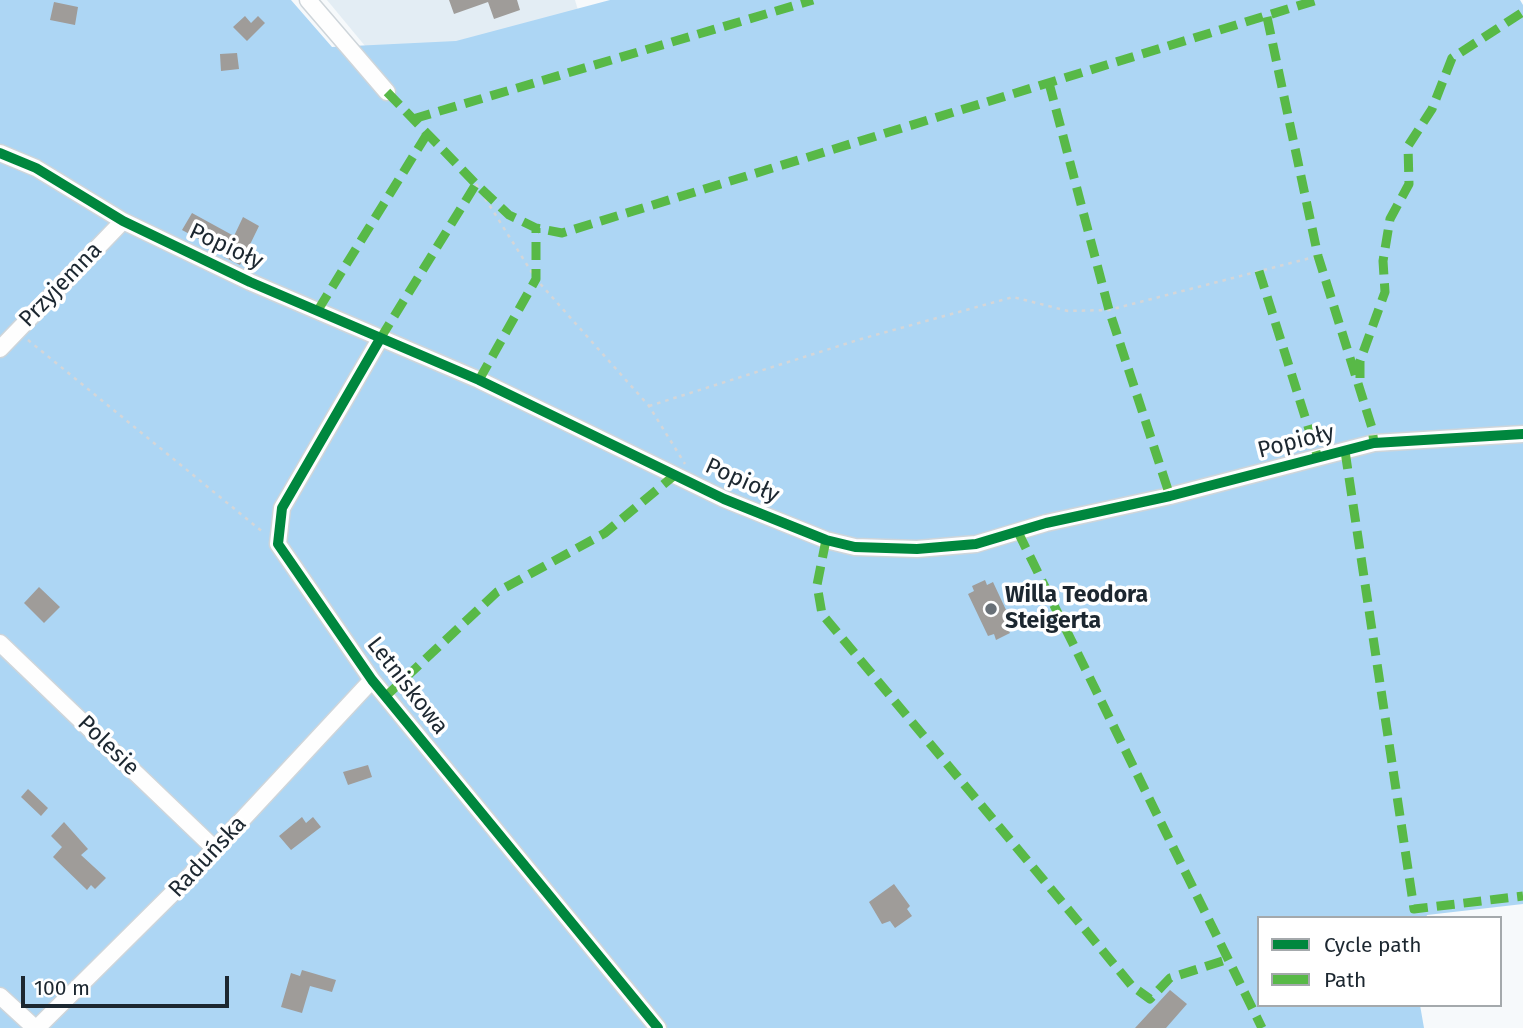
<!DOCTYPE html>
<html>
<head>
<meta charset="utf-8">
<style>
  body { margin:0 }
  #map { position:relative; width:1523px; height:1028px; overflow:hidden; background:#f6f9fb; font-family:"Fira Sans",sans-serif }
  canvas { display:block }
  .legend { position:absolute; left:1257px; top:916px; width:245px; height:91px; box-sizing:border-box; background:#fff; border:2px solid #a4a9ac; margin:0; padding:9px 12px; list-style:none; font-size:21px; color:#1c2730 }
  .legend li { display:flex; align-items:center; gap:14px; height:35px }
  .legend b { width:35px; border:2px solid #a4a9ac }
  .scale { position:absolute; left:21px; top:976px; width:208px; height:32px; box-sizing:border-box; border:4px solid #1c2730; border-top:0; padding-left:9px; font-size:21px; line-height:24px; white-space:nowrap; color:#1c2730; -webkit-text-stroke:5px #fff; paint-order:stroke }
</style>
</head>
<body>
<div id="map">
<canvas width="1523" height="1028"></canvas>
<ul class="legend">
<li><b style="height:9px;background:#00873e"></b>Cycle path</li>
<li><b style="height:9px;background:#58b947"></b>Path</li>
</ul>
<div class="scale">100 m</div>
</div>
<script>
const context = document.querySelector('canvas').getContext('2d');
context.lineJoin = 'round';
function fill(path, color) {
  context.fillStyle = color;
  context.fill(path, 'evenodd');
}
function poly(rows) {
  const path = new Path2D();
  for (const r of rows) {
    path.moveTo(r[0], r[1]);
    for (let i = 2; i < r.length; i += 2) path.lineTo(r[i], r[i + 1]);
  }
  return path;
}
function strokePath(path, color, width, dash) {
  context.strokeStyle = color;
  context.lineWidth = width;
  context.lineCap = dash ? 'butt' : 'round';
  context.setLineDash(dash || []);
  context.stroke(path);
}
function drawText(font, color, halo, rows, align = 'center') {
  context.font = font + ' "Fira Sans",sans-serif';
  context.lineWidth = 7;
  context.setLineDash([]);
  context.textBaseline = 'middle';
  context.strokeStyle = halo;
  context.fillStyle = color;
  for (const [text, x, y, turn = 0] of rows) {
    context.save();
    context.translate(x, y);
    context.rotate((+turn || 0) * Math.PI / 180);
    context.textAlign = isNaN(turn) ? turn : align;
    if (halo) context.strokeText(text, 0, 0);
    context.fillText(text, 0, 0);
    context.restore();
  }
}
const built = poly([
  [327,0,575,0,583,27,399,87]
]);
const forest = poly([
  [0,0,291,0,332,47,456,41,610,0,1520,0,1523,5,1523,904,1427,915,1426,918,1259,918,1259,1005,1420,1005,1424,1028,0,1028]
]);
const building = poly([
  [449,0,517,0,520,10,494,19,488,2,454,14],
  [54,2,78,7,75,25,50,20],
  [245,16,251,23,258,16,265,23,247,41,233,27],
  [237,53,239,69,221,71,220,54],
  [192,213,234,236,243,217,259,226,240,265,224,257,225,253,182,230],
  [985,580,987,585,993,582,1013,625,1007,627,1010,633,996,640,994,634,988,636,968,594,974,591,972,586],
  [39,587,60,607,44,623,24,603],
  [368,765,372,777,348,785,343,772],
  [28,789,48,808,41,816,21,797],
  [302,817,306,823,313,817,321,827,291,850,279,836],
  [64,822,88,849,81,855,106,878,95,889,91,885,87,890,53,857,62,847,51,836],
  [894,884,910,906,907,909,912,916,895,928,890,921,882,924,869,902],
  [302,970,336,980,332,992,310,986,302,1013,281,1007,291,973,300,976],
  [1170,990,1187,1004,1166,1028,1135,1028]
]);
const path = poly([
  [476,184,536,279,649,406,685,464],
  [28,340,264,533],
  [649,406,861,339,1013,297,1068,311,1109,310,1318,256]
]);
const minor = poly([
  [308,0,387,92],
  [0,153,36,168,123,221,250,282,479,380,724,499,826,540,855,547,917,549,976,544,1046,523,1170,496,1374,443,1523,434],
  [380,339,282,508,278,544,372,680,658,1028],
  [0,349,123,221],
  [0,643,215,849],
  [0,996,35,1028],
  [37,1028,187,879,372,680]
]);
const quiet = poly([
  [1267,17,1318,256,1372,428,1374,443],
  [1049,83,1109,310,1170,496],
  [387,92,476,184,509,215,536,228,562,233,1317,0],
  [413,119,813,0],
  [1259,271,1318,458],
  [318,310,427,134],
  [380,339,476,184],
  [1360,378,1360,361,1385,292,1383,261,1390,219,1409,184,1408,146,1432,109,1452,58,1523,12],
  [479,380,536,279,536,228],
  [1345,451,1414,909,1523,896],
  [1018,532,1262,1028],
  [826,540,817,585,822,614,1132,986,1150,999,1170,978,1229,959],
  [386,696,497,592,605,533,676,474]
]);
const cycleway = poly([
  [0,153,36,168,123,221,250,282,479,380,724,499,826,540,855,547,917,549,976,544,1046,523,1170,496,1374,443,1523,434],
  [380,339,282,508,278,544,372,680,658,1028]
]);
const markers = [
  [991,609,7,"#687077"]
];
const streetNames = [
  ["Popioły",226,247,25],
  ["Przyjemna",61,285,-46],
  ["Popioły",1296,442,-14],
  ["Popioły",742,481,24],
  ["Letniskowa",407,686,52],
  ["Polesie",108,746,44],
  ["Raduńska",208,857,-47]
];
const poiNames = [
  ["Willa Teodora",1005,596],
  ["Steigerta",1005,622]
];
fill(built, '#e3edf4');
fill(forest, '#add6f4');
fill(building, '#9f9c99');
strokePath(minor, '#ced5da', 19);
strokePath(path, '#d4d6d8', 2.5, [3.5, 5]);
strokePath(minor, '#fefefe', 16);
strokePath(quiet, '#58b947', 9, [18, 9]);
strokePath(cycleway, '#00873e', 10);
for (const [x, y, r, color] of markers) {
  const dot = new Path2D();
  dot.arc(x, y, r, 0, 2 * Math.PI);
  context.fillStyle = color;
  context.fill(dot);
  strokePath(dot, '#fff', 2.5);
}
drawText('23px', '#1c2730', '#fff', streetNames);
drawText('bold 23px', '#1c2730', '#fff', poiNames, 'left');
</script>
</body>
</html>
